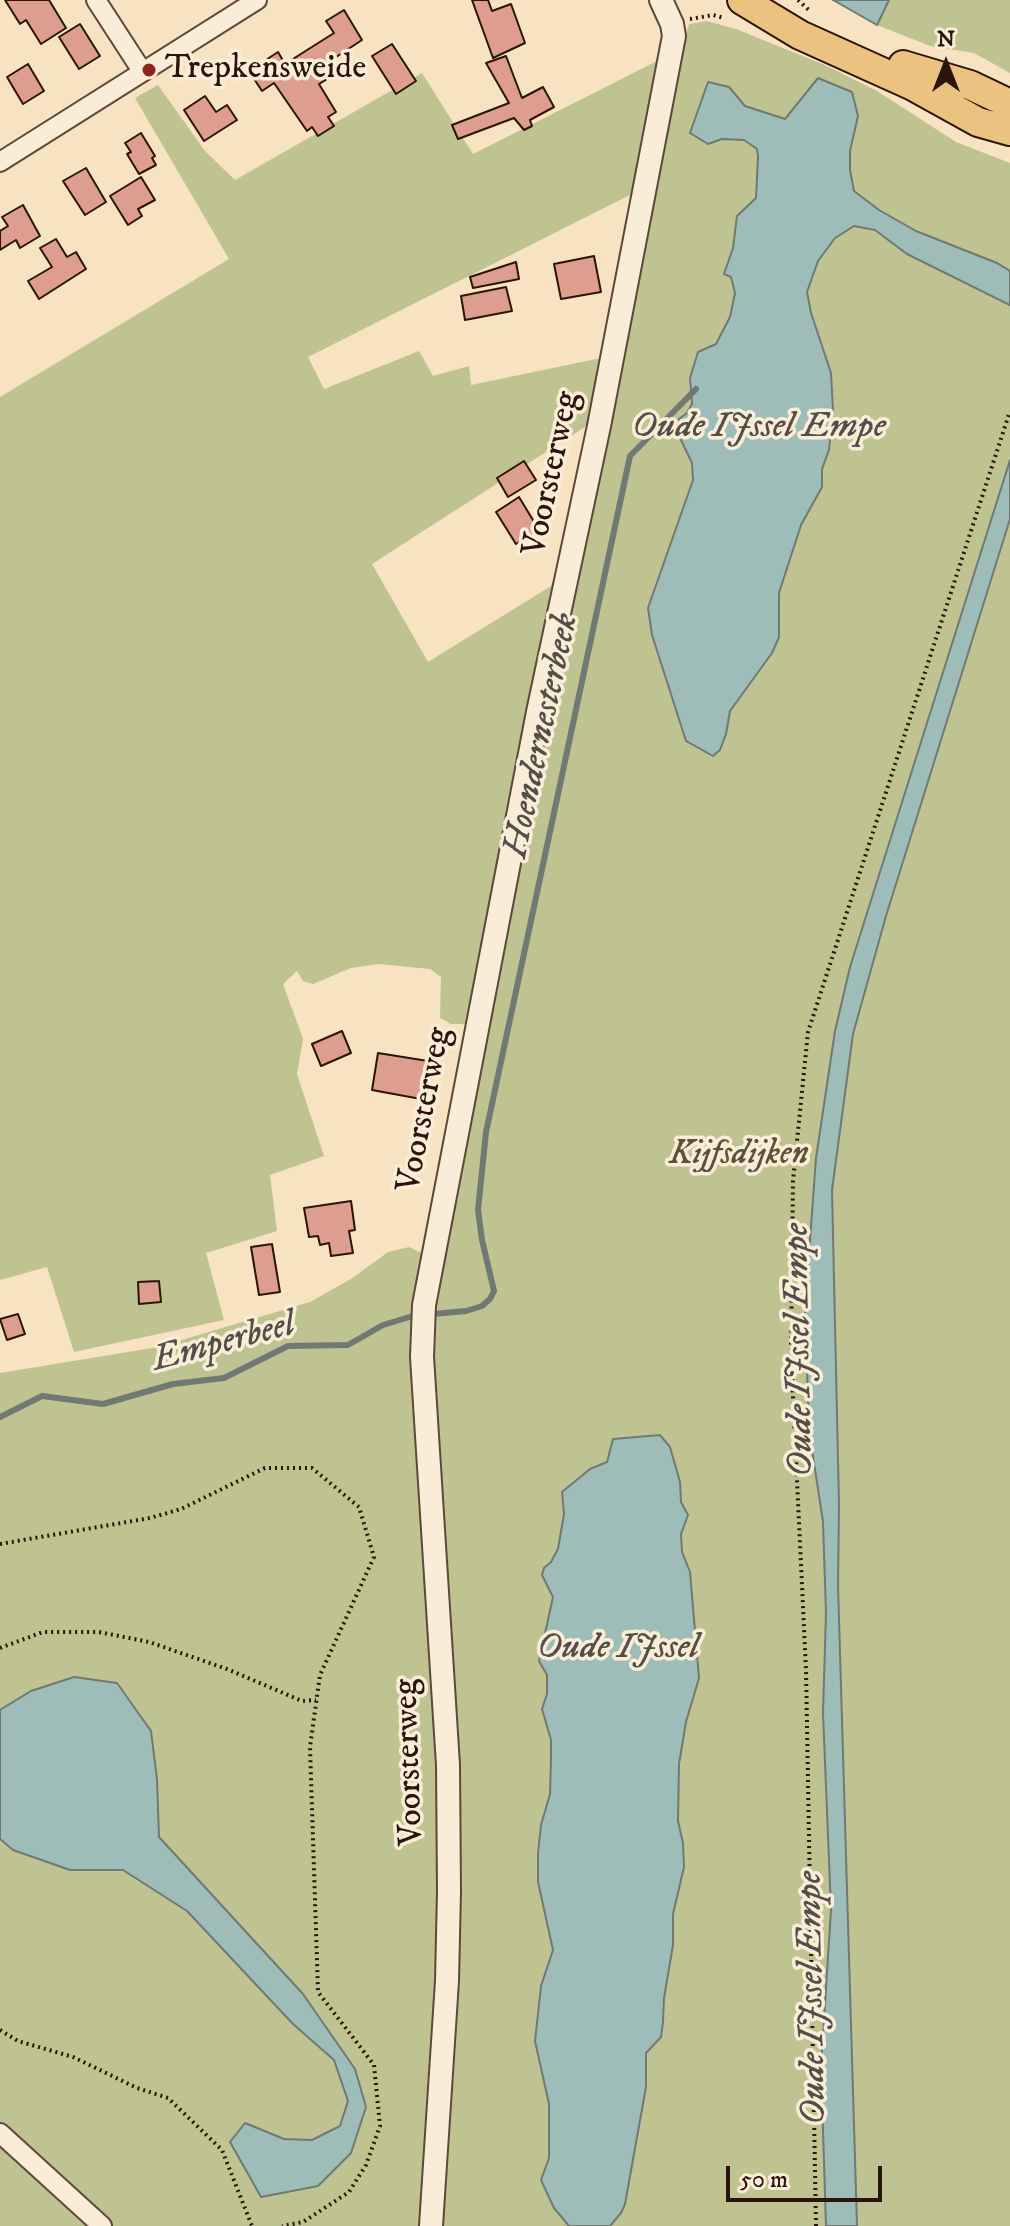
<!DOCTYPE html>
<html>
<head>
<meta charset="utf-8">
<style>
  body { margin:0 }
  #map { position:relative; width:1010px; height:2226px; overflow:hidden; background:#f7e3c2; font-family:"IM FELL DW Pica",serif }
  canvas { display:block }
  .north { position:absolute; left:906px; top:24px; width:80px; height:80px; -webkit-text-stroke:6px #faedd7; paint-order:stroke; rotate:0deg; font-size:22px; font-weight:700; line-height:32px; text-align:center; color:#2a140b }
  .north::after { content:''; display:block; margin:auto; width:28px; height:36px; background:#2a140b; clip-path:polygon(50% 0,100% 100%,50% 72%,0 100%) }
  .scale { position:absolute; left:726px; top:2166px; width:156px; height:36px; box-sizing:border-box; border:4px solid #2a140b; border-top:0; padding-left:10px; font-size:24px; line-height:28px; white-space:nowrap; color:#2a140b; -webkit-text-stroke:6px #faedd7; paint-order:stroke }
</style>
</head>
<body>
<div id="map">
<canvas width="1010" height="2226"></canvas>
<div class="north">N</div>
<div class="scale">50 m</div>
</div>
<script>
const context = document.querySelector('canvas').getContext('2d');
context.lineJoin = 'round';
function fill(path, color) {
  context.fillStyle = color;
  context.fill(path, 'evenodd');
}
function poly(rows) {
  const path = new Path2D();
  for (const r of rows) {
    path.moveTo(r[0], r[1]);
    for (let i = 2; i < r.length; i += 2) path.lineTo(r[i], r[i + 1]);
  }
  return path;
}
function strokePath(path, color, width, dash) {
  context.strokeStyle = color;
  context.lineWidth = width;
  context.lineCap = dash ? 'butt' : 'round';
  context.setLineDash(dash || []);
  context.stroke(path);
}
function drawText(font, color, halo, rows, align = 'center') {
  context.font = font + ' "IM FELL DW Pica",serif';
  context.lineWidth = 7;
  context.setLineDash([]);
  context.textBaseline = 'middle';
  context.strokeStyle = halo;
  context.fillStyle = color;
  for (const [text, x, y, turn = 0] of rows) {
    context.save();
    context.translate(x, y);
    context.rotate((+turn || 0) * Math.PI / 180);
    context.textAlign = isNaN(turn) ? turn : align;
    if (halo) context.strokeText(text, 0, 0);
    context.fillText(text, 0, 0);
    context.restore();
  }
}
const green = poly([
  [889,0,1010,0,1010,73,974,53,930,46,877,25],
  [707,21,736,29,825,65,877,91,956,142,1010,163,1010,2226,438,2226,444,2133,432,1307,674,76,689,24],
  [661,59,634,193,308,357,324,389,419,351,433,376,469,366,471,385,601,358,588,425,372,564,428,662,556,583,465,1024,451,1024,440,1018,441,977,430,969,378,964,351,968,313,984,303,981,297,971,283,984,303,1039,297,1074,324,1156,270,1175,277,1231,206,1253,224,1320,74,1352,47,1267,0,1280,0,397,229,259,135,98,158,85,205,151,235,180,422,73,473,154],
  [409,1247,424,1254,439,1764,441,1890,425,2226,110,2226,0,2125,0,1839,13,1850,70,1870,123,1870,187,1911,293,2024,334,2061,348,2101,340,2126,312,2140,284,2139,245,2123,261,2196,366,2107,303,1994,159,1836,157,1779,151,1731,117,1684,74,1677,31,1691,0,1710,0,1373,158,1347,310,1302,351,1279,388,1252],
  [0,2140,94,2226,0,2226]
]);
const water = poly([
  [833,0,889,0,877,25,833,0],
  [818,78,852,92,858,116,850,151,850,170,854,191,879,210,916,231,997,263,1010,271,1010,305,907,254,875,230,854,226,835,238,818,261,807,292,811,313,831,373,833,411,829,450,822,469,822,487,801,525,779,593,779,637,772,653,730,711,726,734,720,750,713,756,686,741,652,635,648,608,693,480,692,463,680,438,679,419,687,413,692,404,690,378,698,352,716,344,730,317,735,293,731,277,724,274,733,248,737,216,756,198,758,157,757,149,744,140,722,139,708,144,690,133,708,82,729,87,745,106,785,119,818,78],
  [1010,460,1010,519,886,916,853,1034,832,1190,839,1504,838,1585,857,2226,826,2226,821,2066,831,1910,823,1713,826,1613,823,1522,809,1430,805,1308,816,1158,835,1031,850,967,1010,460],
  [660,1435,670,1447,680,1482,681,1502,688,1515,681,1534,682,1552,690,1572,699,1678,686,1722,679,1764,678,1821,683,1843,684,1867,673,1914,673,1945,664,1998,663,2022,661,2037,646,2053,646,2087,625,2204,621,2213,610,2226,569,2226,554,2208,541,2180,549,2158,549,2104,535,2041,541,1986,553,1950,538,1882,538,1853,541,1825,550,1794,551,1760,551,1740,542,1709,547,1694,547,1675,539,1661,553,1597,542,1575,544,1568,551,1562,558,1549,564,1514,562,1492,590,1469,607,1462,613,1439,660,1435],
  [74,1677,117,1683,151,1731,157,1779,159,1837,303,1994,355,2069,366,2107,351,2153,318,2186,261,2197,230,2142,245,2123,284,2139,312,2140,340,2126,348,2101,334,2060,293,2024,187,1911,123,1870,70,1870,13,1850,0,1839,0,1710,31,1691,74,1677]
]);
const stream = poly([
  [433,1314,466,1311,482,1306,490,1299,494,1291,482,1240,478,1210,486,1132,630,456,696,389],
  [0,1417,42,1396,103,1404,173,1384,224,1378,288,1346,348,1345,383,1325,413,1316]
]);
const building = poly([
  [5,0,49,0,66,28,41,44,26,20,20,24,5,0],
  [472,0,488,0,492,11,511,4,525,43,493,58,472,0],
  [344,10,362,40,330,61,337,73,319,84,336,112,328,117,334,126,318,136,312,127,307,131,274,83,262,91,249,71,278,52,285,64,334,33,326,21,344,10],
  [80,24,100,56,79,69,59,37,80,24],
  [392,44,416,81,396,94,372,56,392,44],
  [506,56,522,98,543,87,554,107,530,120,532,126,524,130,514,118,458,139,452,125,509,103,486,63,506,56],
  [28,64,44,91,23,104,7,77,28,64],
  [205,96,216,112,227,105,237,120,204,141,184,110,205,96],
  [141,133,155,156,152,158,156,165,139,174,127,154,131,152,125,143,141,133],
  [86,168,106,202,85,215,63,181,86,168],
  [141,177,155,200,138,209,142,216,128,225,110,196,141,177],
  [23,205,40,236,20,248,16,240,0,250,0,231,8,226,2,217,23,205],
  [56,239,67,257,76,252,86,269,39,299,28,281,52,267,40,248,56,239],
  [594,256,601,292,561,299,554,264,594,256],
  [516,262,519,279,473,288,470,277,516,262],
  [506,287,512,311,465,320,461,296,506,287],
  [524,461,536,480,508,497,497,478,524,461],
  [519,497,539,530,516,544,496,512,519,497],
  [342,1031,351,1053,321,1066,312,1044,342,1031],
  [378,1053,428,1061,421,1099,372,1090,378,1053],
  [351,1201,355,1230,349,1231,353,1253,331,1256,329,1243,320,1245,318,1236,309,1237,304,1208,351,1201],
  [272,1244,280,1292,259,1295,251,1247,272,1244],
  [159,1281,161,1302,139,1304,138,1282,159,1281],
  [18,1314,25,1334,7,1340,0,1319,18,1314]
]);
const path = poly([
  [798,0,811,12],
  [690,19,713,15,724,18],
  [0,1544,150,1518,181,1509,265,1468,312,1468,359,1507,374,1557,320,1675,310,1747,318,1992,374,2065,380,2126,366,2165,349,2192,303,2222,282,2226],
  [0,1648,43,1632,99,1632,149,1642,227,1669,302,1701,316,1700],
  [0,2030,18,2041,73,2057,137,2088,168,2098,222,2150,252,2226],
  [816,2226,806,1670,791,1354,793,1181,808,1032,1010,411]
]);
const minor = poly([
  [96,0,142,71],
  [0,162,257,0],
  [0,2133,102,2226]
]);
const tertiary = poly([
  [431,2226,447,1981,449,1891,448,1765,422,1357,424,1305,538,712,599,426,674,36,672,24,661,0]
]);
const primary = poly([
  [742,0,800,35,913,86,978,122,1010,131],
  [903,65,970,85,1010,104]
]);
const markers = [
  [149,70,8,"#8f2418"]
];
const poiNames = [
  ["Trepkensweide",165,70]
];
const streetNames = [
  ["Voorsterweg",553,474,-78],
  ["Voorsterweg",426,1110,-79],
  ["Voorsterweg",411,1762,-92]
];
const parkNames = [
  ["Kijfsdijken",739,1156]
];
const waterNames = [
  ["Oude IJssel Empe",759,429],
  ["Hoendernesterbeek",543,736,-78],
  ["Emperbeel",224,1344,-15],
  ["Oude IJssel Empe",801,1350,-91],
  ["Oude IJssel",618,1650],
  ["Oude IJssel Empe",814,1998,-91]
];
fill(green, '#bfc391');
fill(water, '#9ebdb8');
strokePath(water, '#707973', 2);
strokePath(stream, '#707973', 6);
fill(building, '#dd9d8f');
strokePath(building, '#2a140b', 2);
strokePath(minor, '#5d4839', 22);
strokePath(tertiary, '#5d4839', 26);
strokePath(primary, '#2a140b', 32);
strokePath(path, '#2a140b', 4, [2, 4]);
strokePath(minor, '#faedd7', 18);
strokePath(tertiary, '#faedd7', 22);
strokePath(primary, '#ecc281', 28);
for (const [x, y, r, color] of markers) {
  const dot = new Path2D();
  dot.arc(x, y, r, 0, 2 * Math.PI);
  context.fillStyle = color;
  context.fill(dot);
  strokePath(dot, '#faedd7', 3);
}
drawText('34px', '#2a140b', '#faedd7', poiNames, 'left');
drawText('34px', '#2a140b', '#faedd7', streetNames);
drawText('italic 34px', '#5e513a', '#faedd7', parkNames);
drawText('italic 36px', '#534f48', '#faedd7', waterNames);
</script>
</body>
</html>
